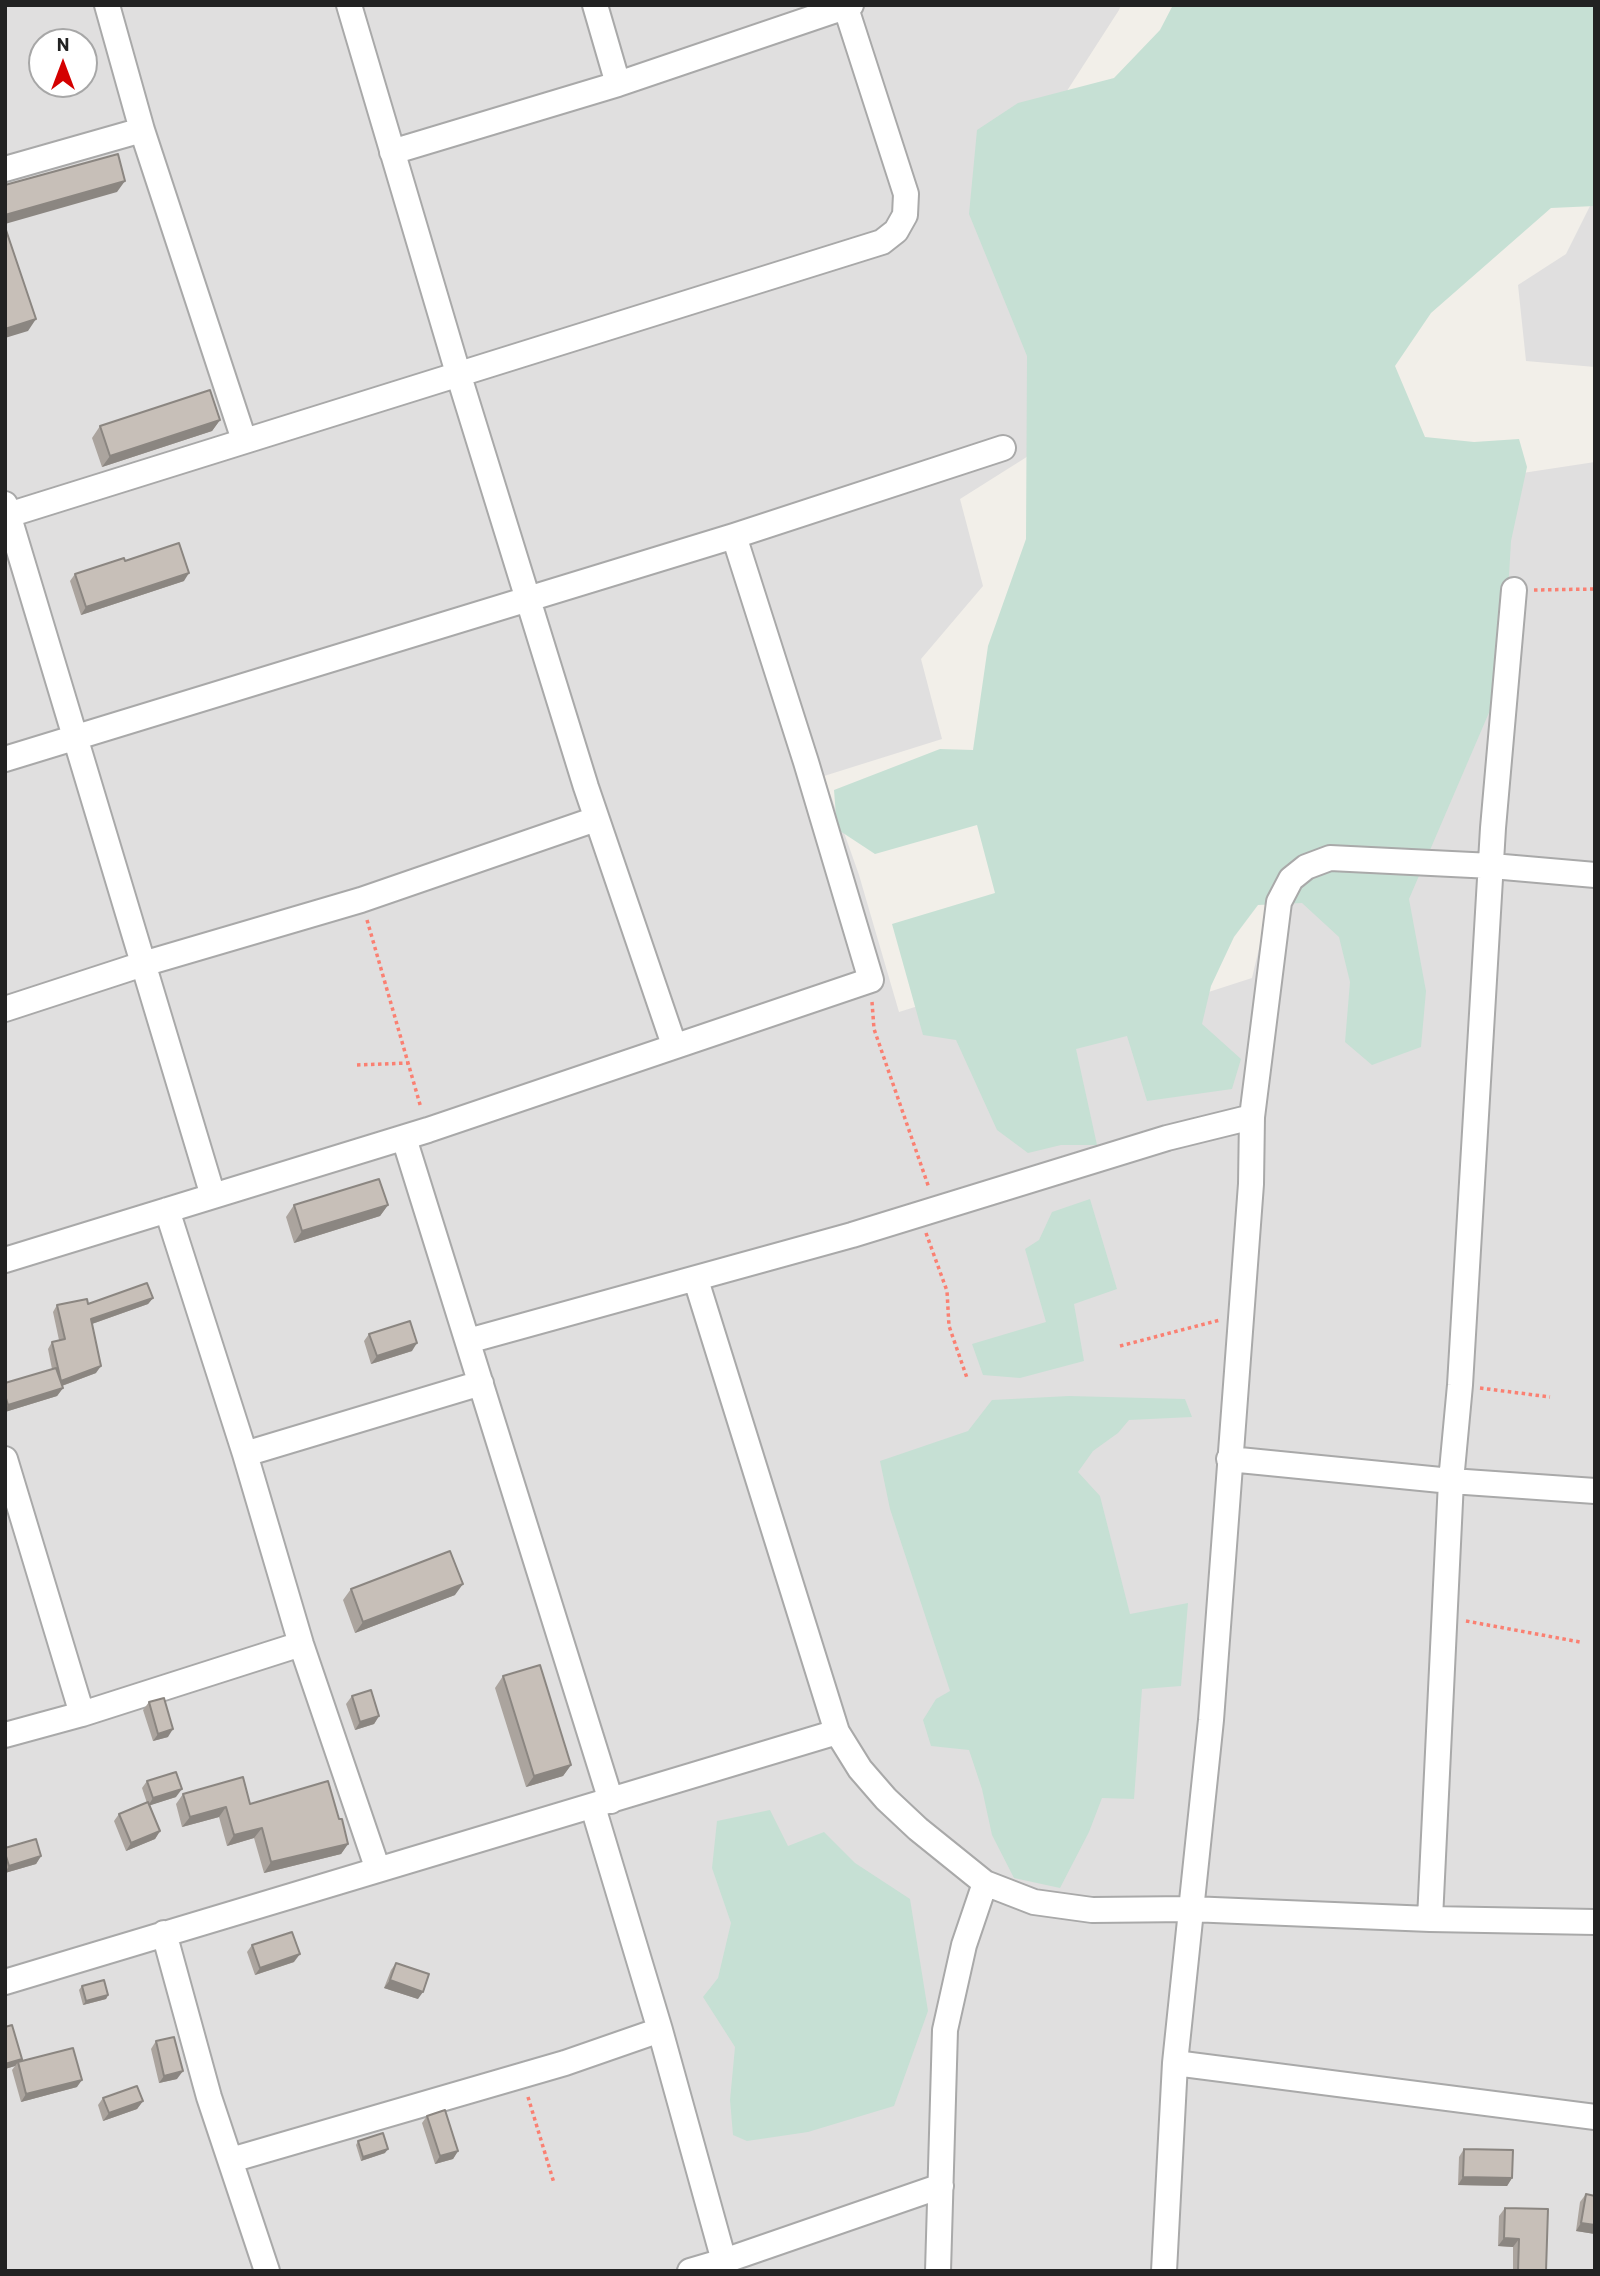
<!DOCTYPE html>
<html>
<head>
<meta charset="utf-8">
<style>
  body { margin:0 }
  #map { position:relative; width:1600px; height:2276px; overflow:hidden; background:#f2efe9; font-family:Barlow,sans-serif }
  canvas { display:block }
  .frame { position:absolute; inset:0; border:7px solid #222; pointer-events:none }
  .north { position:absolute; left:28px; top:28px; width:70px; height:70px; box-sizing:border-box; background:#fff; border:2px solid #a7a7a7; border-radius:50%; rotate:0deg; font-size:19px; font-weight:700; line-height:28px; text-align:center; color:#222 }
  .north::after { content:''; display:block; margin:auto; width:24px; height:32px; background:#d40000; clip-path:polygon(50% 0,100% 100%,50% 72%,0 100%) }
</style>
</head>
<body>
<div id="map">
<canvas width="1600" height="2276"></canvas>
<div class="frame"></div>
<div class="north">N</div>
</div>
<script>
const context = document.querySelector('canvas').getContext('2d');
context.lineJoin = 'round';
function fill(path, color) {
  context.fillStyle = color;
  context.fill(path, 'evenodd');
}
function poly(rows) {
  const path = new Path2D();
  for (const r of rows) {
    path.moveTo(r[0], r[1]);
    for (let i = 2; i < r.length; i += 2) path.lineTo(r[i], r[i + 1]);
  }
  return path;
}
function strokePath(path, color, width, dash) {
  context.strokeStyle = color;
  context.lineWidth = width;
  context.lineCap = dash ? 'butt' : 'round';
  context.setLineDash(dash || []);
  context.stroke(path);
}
const residential = poly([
  [5,5,1121,5,1119,10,1009,181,1087,419,960,499,983,586,921,659,942,739,824,776,859,875,899,1012,1049,965,1060,1040,1252,978,1282,851,1483,479,1595,462,1595,2271,5,2271],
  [42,42,84,42,84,84,42,84],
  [1595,196,1595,367,1526,361,1518,285,1566,254]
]);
const wetland = poly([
  [1173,5,1595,5,1595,206,1551,208,1431,313,1395,366,1425,437,1474,442,1519,439,1527,467,1511,541,1503,680,1409,899,1426,991,1421,1047,1372,1065,1345,1042,1350,982,1339,937,1302,903,1258,905,1234,937,1211,986,1202,1024,1241,1059,1232,1089,1147,1101,1127,1036,1076,1049,1097,1145,1061,1145,1028,1153,997,1130,956,1040,923,1035,892,924,995,893,977,825,875,854,837,829,834,790,940,749,973,750,988,646,1026,539,1027,356,969,214,977,130,1018,103,1114,78,1160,30],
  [1090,1199,1117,1289,1074,1304,1084,1361,1020,1378,983,1375,972,1344,1046,1322,1025,1249,1039,1240,1052,1212],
  [1069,1396,1185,1399,1192,1417,1129,1420,1118,1433,1093,1451,1078,1472,1100,1496,1130,1614,1188,1603,1181,1686,1142,1689,1134,1799,1102,1798,1089,1832,1060,1888,1014,1878,992,1835,982,1789,969,1750,931,1746,923,1720,936,1699,950,1691,890,1509,880,1461,968,1431,992,1400],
  [770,1810,788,1846,824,1832,855,1863,910,1899,928,2011,894,2106,808,2132,747,2141,733,2135,730,2100,735,2047,703,1997,718,1978,731,1923,712,1868,717,1821]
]);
const path = poly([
  [1534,590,1595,589],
  [367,920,421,1108],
  [872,1002,874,1029,929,1188],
  [357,1065,408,1063],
  [926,1233,947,1291,949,1326,967,1378],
  [1120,1346,1220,1320],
  [1480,1388,1550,1397],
  [1466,1621,1580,1642],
  [528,2097,554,2183]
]);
const minor = poly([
  [107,5,142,130,244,440],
  [349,5,458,373,586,787,674,1045],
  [595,5,618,84],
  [392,152,618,84,851,5],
  [5,169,142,130],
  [5,504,213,1196],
  [5,516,882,242,896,231,905,215,906,194,845,5],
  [5,759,734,536,1003,448],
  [5,1009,143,964,361,900,596,819],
  [404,1138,611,1801],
  [167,1210,245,1454,301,1644,378,1870],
  [5,1260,428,1130,871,980,806,762,734,536],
  [696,1280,837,1732,860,1769,886,1799,918,1829,985,1883,1034,1902,1092,1910,1190,1909,1430,1919,1595,1922],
  [468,1341,852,1235,1167,1138,1252,1117],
  [245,1454,481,1383],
  [5,1459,82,1714],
  [1229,1459,1451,1481,1595,1491],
  [5,1735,82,1714,301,1644],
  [593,1807,660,2030,724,2261],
  [1430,1919,1451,1481,1460,1385,1493,828,1514,590],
  [164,1933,209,2097,267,2271],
  [5,1982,837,1732],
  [1175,2063,1595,2117],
  [231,2160,565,2063,660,2030],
  [690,2271,724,2261,941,2186],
  [938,2271,945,2030,964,1945,985,1883],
  [1164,2271,1175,2063,1211,1720,1251,1184,1252,1117,1279,902,1291,879,1306,867,1330,858,1492,866,1595,875]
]);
const wall = poly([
  [220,420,212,431,102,467,92,438,100,426],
  [125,561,184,581,81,615,70,581,75,574],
  [294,1205,388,1205,380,1216,294,1243,286,1217],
  [153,1298,148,1304,92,1324,96,1373,62,1386,63,1388,57,1396,5,1412,5,1383,52,1369,48,1349,52,1342,59,1340,53,1312,57,1305,88,1304],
  [369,1334,412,1351,371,1364,364,1341],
  [351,1589,455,1595,355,1633,343,1600],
  [503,1676,571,1765,563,1776,526,1787,495,1688],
  [352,1696,379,1716,374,1724,355,1730,346,1704],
  [149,1702,168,1737,153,1741,143,1710],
  [147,1781,176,1797,150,1805,160,1831,155,1839,126,1851,114,1821,119,1814,147,1803,142,1788],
  [183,1794,250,1804,339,1819,348,1844,341,1854,264,1873,254,1838,227,1846,219,1817,182,1827,176,1804],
  [5,1848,41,1856,36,1864,5,1873],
  [252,1945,294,1962,255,1975,247,1952],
  [396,1963,418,1999,384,1988,391,1970],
  [82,1986,108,1995,106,1999,83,2005,79,1990],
  [156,2041,177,2079,159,2083,151,2049],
  [22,2059,20,2062,77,2087,21,2102,12,2070,15,2066,5,2069],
  [103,2098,143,2101,137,2109,103,2121,98,2105],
  [427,2116,458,2151,453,2159,435,2164,422,2123],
  [358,2141,385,2153,361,2161,356,2145],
  [1464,2149,1512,2178,1507,2186,1458,2185,1459,2157],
  [1586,2194,1595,2234,1576,2231,1580,2202],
  [1505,2208,1546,2271,1513,2271,1513,2247,1498,2246,1499,2216]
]);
const shadedWall = poly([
  [125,181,117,192,5,224,5,215],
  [36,319,28,331,5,338,5,329],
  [220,420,212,431,102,467,110,456],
  [189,573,184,581,81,615,86,607],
  [388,1205,380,1216,294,1243,302,1231],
  [153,1298,148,1304,86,1326,91,1319],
  [417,1343,412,1351,371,1364,377,1356],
  [101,1366,96,1373,56,1388,61,1381],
  [63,1388,57,1396,5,1412,5,1410,8,1405],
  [463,1584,455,1595,355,1633,363,1622],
  [379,1716,374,1724,355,1730,360,1722],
  [173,1729,168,1737,153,1741,158,1734],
  [571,1765,563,1776,526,1787,534,1776],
  [182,1789,176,1797,148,1806,153,1798],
  [226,1807,219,1817,182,1827,190,1817],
  [262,1828,254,1838,227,1846,234,1835],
  [160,1831,155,1839,126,1851,131,1843],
  [348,1844,341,1854,264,1873,271,1862],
  [41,1856,36,1864,5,1873,9,1866],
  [300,1954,294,1962,255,1975,260,1968],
  [390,1980,423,1992,418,1999,384,1988],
  [108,1995,106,1999,83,2005,86,2001],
  [22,2059,18,2065,18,2062,15,2066,5,2069,5,2064],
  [183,2071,177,2079,159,2083,164,2076],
  [82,2080,77,2087,21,2102,26,2094],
  [143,2101,137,2109,103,2121,109,2113],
  [388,2149,385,2153,361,2161,363,2157],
  [458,2151,453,2159,435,2164,440,2156],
  [1463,2177,1512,2178,1507,2186,1458,2185],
  [1581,2223,1595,2225,1595,2234,1576,2231],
  [1504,2238,1519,2239,1513,2247,1498,2246]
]);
const building = poly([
  [118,154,125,181,5,215,5,185,118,154],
  [5,227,36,319,5,329,5,227],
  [210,390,220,420,110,456,100,426,210,390],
  [179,543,189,573,86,607,75,574,124,558,125,561,179,543],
  [379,1179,388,1205,302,1231,294,1205,379,1179],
  [147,1283,153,1298,91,1319,101,1366,61,1381,52,1342,65,1339,57,1305,87,1299,88,1304,147,1283],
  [410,1321,417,1343,377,1356,369,1334,410,1321],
  [56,1368,63,1388,8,1405,5,1395,5,1383,56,1368],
  [450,1551,463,1584,363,1622,351,1589,450,1551],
  [540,1665,571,1765,534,1776,503,1676,540,1665],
  [371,1690,379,1716,360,1722,352,1696,371,1690],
  [164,1698,173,1729,158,1734,149,1702,164,1698],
  [176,1772,182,1789,153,1798,147,1781,176,1772],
  [243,1777,250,1804,328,1781,339,1819,342,1819,348,1844,271,1862,262,1828,234,1835,226,1807,190,1817,183,1794,243,1777],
  [148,1802,160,1831,131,1843,119,1814,148,1802],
  [36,1839,41,1856,9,1866,5,1853,5,1848,36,1839],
  [292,1932,300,1954,260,1968,252,1945,292,1932],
  [396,1963,429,1974,423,1992,390,1980,396,1963],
  [104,1980,108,1995,86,2001,82,1986,104,1980],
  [12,2025,22,2059,5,2064,5,2027,12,2025],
  [174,2037,183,2071,164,2076,156,2041,174,2037],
  [73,2048,82,2080,26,2094,18,2062,73,2048],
  [137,2086,143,2101,109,2113,103,2098,137,2086],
  [445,2110,458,2151,440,2156,427,2116,445,2110],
  [383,2133,388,2149,363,2157,358,2141,383,2133],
  [1464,2149,1513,2150,1512,2178,1463,2177,1464,2149],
  [1586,2194,1595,2196,1595,2225,1581,2223,1586,2194],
  [1505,2208,1548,2209,1546,2271,1518,2271,1519,2239,1504,2238,1505,2208]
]);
fill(residential, '#e0dfdf');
fill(wetland, '#c6e0d4');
strokePath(minor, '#a9a9a9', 28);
strokePath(path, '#fa8072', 3.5, [3.5, 3.5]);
strokePath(minor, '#fff', 24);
fill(wall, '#aba49e');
fill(shadedWall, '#8b8681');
fill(building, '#c7bfb8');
strokePath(building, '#8b8681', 2);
</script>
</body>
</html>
